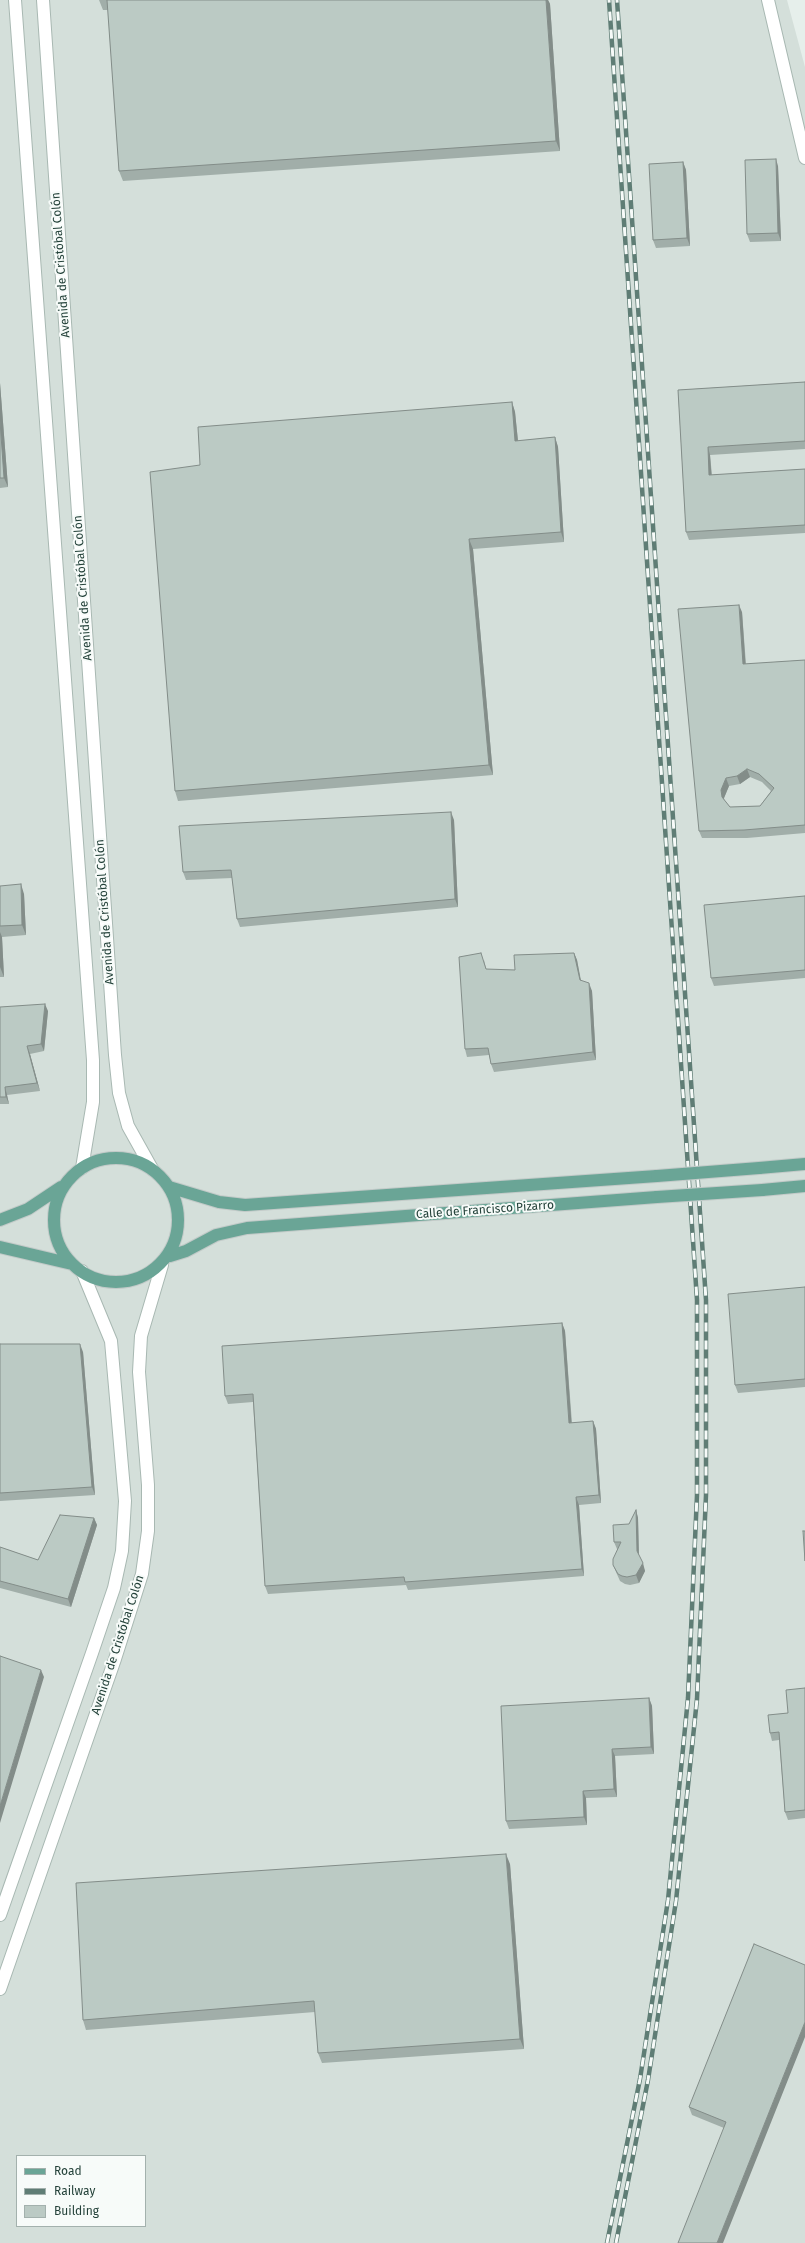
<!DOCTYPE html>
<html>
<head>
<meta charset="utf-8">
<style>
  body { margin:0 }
  #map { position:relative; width:805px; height:2243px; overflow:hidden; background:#e6efeb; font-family:"Fira Sans",sans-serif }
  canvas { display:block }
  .legend { position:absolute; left:16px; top:2155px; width:130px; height:72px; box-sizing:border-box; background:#f7fbf9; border:1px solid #a3b1ad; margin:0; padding:5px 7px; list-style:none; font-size:12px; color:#24423a }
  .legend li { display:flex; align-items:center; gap:8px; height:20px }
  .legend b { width:20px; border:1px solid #a3b1ad }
</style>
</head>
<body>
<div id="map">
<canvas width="805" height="2243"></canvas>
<ul class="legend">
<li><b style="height:5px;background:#6aa596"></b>Road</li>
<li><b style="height:5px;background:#5f7d75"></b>Railway</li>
<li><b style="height:11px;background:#bbcac4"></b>Building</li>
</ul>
</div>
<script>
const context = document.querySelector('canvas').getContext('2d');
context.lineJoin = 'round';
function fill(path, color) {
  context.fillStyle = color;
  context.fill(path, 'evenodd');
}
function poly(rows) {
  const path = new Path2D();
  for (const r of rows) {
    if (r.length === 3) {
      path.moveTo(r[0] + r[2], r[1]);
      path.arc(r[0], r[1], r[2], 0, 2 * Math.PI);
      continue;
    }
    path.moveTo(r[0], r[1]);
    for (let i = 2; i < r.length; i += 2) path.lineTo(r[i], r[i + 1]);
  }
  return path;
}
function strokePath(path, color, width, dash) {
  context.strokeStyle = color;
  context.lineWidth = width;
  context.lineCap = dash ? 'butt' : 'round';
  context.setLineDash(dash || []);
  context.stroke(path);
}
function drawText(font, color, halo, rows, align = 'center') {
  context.font = font + ' "Fira Sans",sans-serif';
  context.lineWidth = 4;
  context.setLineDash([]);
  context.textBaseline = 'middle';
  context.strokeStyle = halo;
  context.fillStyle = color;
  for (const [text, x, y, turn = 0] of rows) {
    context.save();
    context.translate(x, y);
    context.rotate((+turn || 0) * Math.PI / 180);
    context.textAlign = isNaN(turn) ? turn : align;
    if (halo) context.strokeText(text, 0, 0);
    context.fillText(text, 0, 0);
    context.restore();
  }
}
const built = poly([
  [0,0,787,0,805,67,805,2243,0,2243],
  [17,2156,145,2156,145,2226,17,2226]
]);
const street = poly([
  [15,0,93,1060,93,1102,82,1168],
  [43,0,115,1055,119,1093,128,1126,152,1169],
  [768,0,805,158],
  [0,1915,92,1653,114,1588,122,1551,125,1501,111,1341,82,1271],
  [0,1989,115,1659,142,1574,148,1531,148,1485,139,1372,141,1336,162,1265]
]);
const primary = poly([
  [116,1220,62],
  [759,1168,805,1164],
  [169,1187,219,1202,245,1205,657,1176],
  [762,1190,805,1186],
  [0,1220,28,1209,61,1187],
  [0,1247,72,1264],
  [170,1256,186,1251,216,1235,247,1228,657,1197]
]);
const rail = poly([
  [607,2243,640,2079,668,1900,688,1698,697,1495,697,1300,609,0],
  [616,2243,648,2080,676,1901,697,1699,706,1495,706,1300,617,0]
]);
const primaryBridge = poly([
  [657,1176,759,1168],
  [657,1197,762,1190]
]);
const wall = poly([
  [99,0,548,0,550,4,560,151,123,181,119,171,108,10,103,10],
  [683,162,686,170,690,246,656,248,653,240],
  [778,166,781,241,750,242,747,234],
  [805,382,805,449,710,455,712,475,805,469,805,533,689,540,686,532,678,390],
  [0,383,8,487,0,488],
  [512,402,515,412,518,441,555,437,558,447,564,542,473,549,493,775,178,801,175,791,200,465],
  [742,612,746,664,805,660,805,833,747,838,702,838,699,831],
  [750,777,762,782,771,791,760,806,730,807,724,800,724,798,729,786,740,784],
  [454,820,458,907,240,927,237,919,232,878,186,880,183,872],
  [0,886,24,894,26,935,2,937,4,977,0,977],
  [805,896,805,978,714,986,711,978],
  [574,953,577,960,581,980,592,991,596,1060,494,1072,491,1064,489,1055,467,1057,465,1049,484,960,486,969,515,970],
  [0,1007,48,1011,44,1051,30,1054,40,1091,7,1095,9,1104,0,1104],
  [805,1287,805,1387,738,1393,735,1385],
  [562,1323,565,1331,572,1423,593,1421,596,1429,601,1503,579,1505,584,1576,408,1590,406,1585,268,1594,265,1586,253,1402,228,1404,225,1396],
  [0,1344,83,1352,95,1495,0,1501],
  [636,1510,638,1518,639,1557,645,1571,639,1583,630,1585,625,1584,620,1581,616,1572,613,1565,618,1549,617,1549,614,1542,629,1524],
  [94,1518,97,1525,71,1607,0,1588,0,1547,38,1560],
  [805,1688,805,1818,788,1820,785,1812,779,1740,772,1741,770,1733,788,1713],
  [649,1698,652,1706,654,1754,615,1756,617,1797,586,1798,587,1825,509,1829,506,1821],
  [510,1864,524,2049,322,2063,318,2053,315,2012,86,2030,83,2020],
  [805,1965,724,2128,692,2115,689,2107]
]);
const shadedWall = poly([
  [546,0,548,0,550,4,560,151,556,141],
  [776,159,778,166,781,241,778,233],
  [683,162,686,170,690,246,687,238],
  [0,383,8,487,4,478,0,421],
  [512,402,515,412,519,451,515,441],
  [555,437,558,447,564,542,561,532],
  [708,447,710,455,712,483,709,475],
  [469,539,473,549,493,775,489,765],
  [739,605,742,612,746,672,743,664],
  [747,769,750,777,740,784,737,776],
  [726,778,729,786,724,798,725,805,722,797,721,790],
  [451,812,454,820,458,907,455,899],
  [21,884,24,894,26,935,22,925],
  [0,932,2,937,4,977,0,967],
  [574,953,577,960,582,988,580,980],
  [589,983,592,991,596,1060,593,1052],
  [45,1004,48,1011,44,1051,41,1044],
  [27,1046,30,1054,40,1091,37,1083],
  [5,1087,7,1095,9,1104,6,1097],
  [562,1323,565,1331,572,1431,569,1423],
  [80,1344,83,1352,95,1495,92,1487],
  [593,1421,596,1429,601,1503,599,1495],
  [576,1497,579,1505,584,1576,582,1569],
  [636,1510,638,1518,639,1559,637,1551],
  [94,1518,97,1525,71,1607,68,1599],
  [643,1563,645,1571,639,1583,636,1575],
  [41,1670,44,1677,0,1823,0,1806],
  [649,1698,652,1706,654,1754,651,1747],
  [612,1749,615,1756,617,1797,614,1789],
  [583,1791,586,1798,587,1825,584,1817],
  [506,1854,510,1864,524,2049,520,2039],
  [805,2022,805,2037,723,2243,717,2243]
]);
const building = poly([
  [107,0,546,0,556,141,119,171,107,0],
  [776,159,778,233,747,234,745,160,776,159],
  [683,162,687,238,653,240,649,164,683,162],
  [805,382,805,441,708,447,709,475,805,469,805,525,686,532,678,390,805,382],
  [512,402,515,441,555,437,561,532,469,539,489,765,175,791,150,472,200,465,198,427,512,402],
  [0,421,4,478,0,478,0,421],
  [739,605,743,664,805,660,805,825,744,830,699,831,678,609,739,605],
  [747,769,759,774,774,788,760,806,730,807,722,797,721,790,726,778,737,776,747,769],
  [451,812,455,899,237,919,231,870,183,872,179,826,451,812],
  [21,884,22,925,0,926,0,886,21,884],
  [805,896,805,970,711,978,704,905,805,896],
  [481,953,486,969,515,970,514,955,574,953,580,980,589,983,593,1052,491,1064,488,1048,465,1049,459,957,481,953],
  [45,1004,41,1044,27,1046,37,1083,5,1087,6,1097,0,1097,0,1007,45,1004],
  [805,1287,805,1379,735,1385,728,1294,805,1287],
  [562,1323,569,1423,593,1421,599,1495,576,1497,582,1569,405,1582,404,1577,265,1586,253,1394,225,1396,222,1346,562,1323],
  [0,1344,80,1344,92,1487,0,1493,0,1344],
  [636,1510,637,1551,643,1563,636,1575,627,1577,622,1576,618,1574,613,1565,613,1559,621,1542,614,1542,613,1525,629,1524,636,1510],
  [60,1515,94,1518,68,1599,0,1581,0,1547,38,1560,60,1515],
  [803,1531,805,1531,805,1561,803,1531],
  [0,1656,41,1670,0,1806,0,1656],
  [805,1688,805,1810,785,1812,779,1732,770,1733,768,1715,788,1713,786,1690,805,1688],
  [649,1698,651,1747,612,1749,614,1789,583,1791,584,1817,506,1821,501,1706,649,1698],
  [506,1854,520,2039,318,2053,314,2001,83,2020,76,1883,506,1854],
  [754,1944,805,1965,805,2022,717,2243,678,2243,726,2122,689,2107,754,1944]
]);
const streetNames = [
  ["Avenida de Cristóbal Colón",61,265,-94],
  ["Avenida de Cristóbal Colón",83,588,-94],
  ["Avenida de Cristóbal Colón",105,912,-94],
  ["Calle de Francisco Pizarro",485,1210,-4],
  ["Avenida de Cristóbal Colón",118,1645,-72]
];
fill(built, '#d4dfda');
strokePath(street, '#a8b8b2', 14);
strokePath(primary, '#c2cac8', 14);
strokePath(street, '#fff', 12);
strokePath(primary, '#6aa596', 12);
strokePath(rail, '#5f7d75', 4.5);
strokePath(rail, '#f7fbf9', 3, [9]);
strokePath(primaryBridge, '#c2cac8', 14, []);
strokePath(primaryBridge, '#6aa596', 12);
fill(wall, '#a1aea9');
fill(shadedWall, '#838d89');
fill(building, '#bbcac4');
strokePath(building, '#838d89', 1);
drawText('12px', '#24423a', '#f7fbf9', streetNames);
</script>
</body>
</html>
